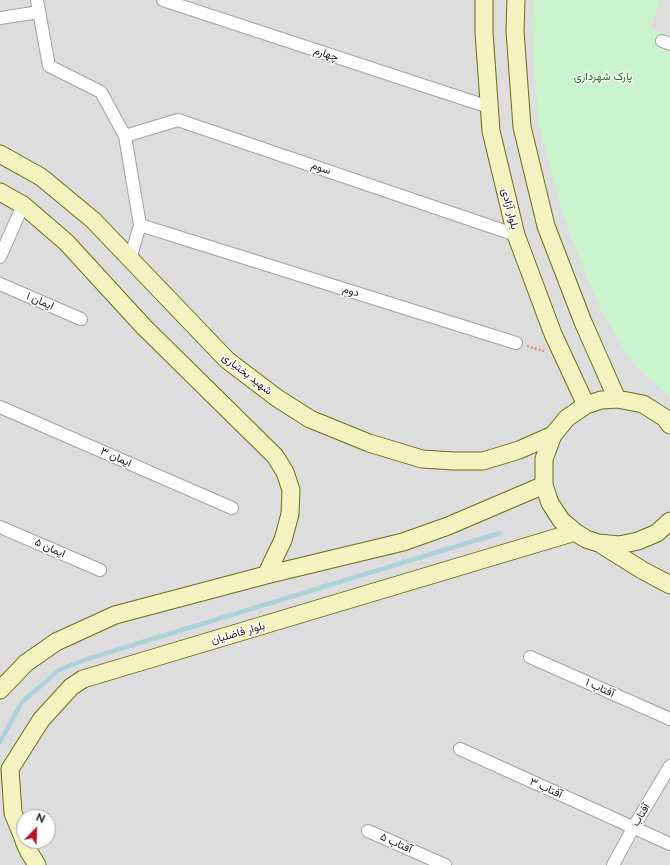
<!DOCTYPE html>
<html>
<head>
<meta charset="utf-8">
<style>
  body { margin:0 }
  #map { position:relative; width:670px; height:865px; overflow:hidden; background:#f0ede8; font-family:Raleway,sans-serif }
  canvas { display:block }
  .north { position:absolute; left:16px; top:809px; width:40px; height:40px; box-sizing:border-box; background:#fff; border:1px solid #a6a6a6; border-radius:50%; rotate:23deg; font-size:11px; font-weight:700; line-height:16px; text-align:center; color:#202020 }
  .north::after { content:''; display:block; margin:auto; width:14px; height:18px; background:#bb151f; clip-path:polygon(50% 0,100% 100%,50% 72%,0 100%) }
</style>
</head>
<body>
<div id="map">
<canvas width="670" height="865"></canvas>
<div class="north">N</div>
</div>
<script>
const context = document.querySelector('canvas').getContext('2d');
context.lineJoin = 'round';
function fill(path, color) {
  context.fillStyle = color;
  context.fill(path, 'evenodd');
}
function poly(rows) {
  const path = new Path2D();
  for (const r of rows) {
    path.moveTo(r[0], r[1]);
    for (let i = 2; i < r.length; i += 2) path.lineTo(r[i], r[i + 1]);
  }
  return path;
}
function strokePath(path, color, width, dash) {
  context.strokeStyle = color;
  context.lineWidth = width;
  context.lineCap = dash ? 'butt' : 'round';
  context.setLineDash(dash || []);
  context.stroke(path);
}
function drawText(font, color, halo, rows, align = 'center') {
  context.font = font + ' Raleway,Vazirmatn,sans-serif';
  context.lineWidth = 3;
  context.setLineDash([]);
  context.textBaseline = 'middle';
  context.strokeStyle = halo;
  context.fillStyle = color;
  for (const [text, x, y, turn = 0] of rows) {
    context.save();
    context.translate(x, y);
    context.rotate((+turn || 0) * Math.PI / 180);
    context.textAlign = isNaN(turn) ? turn : align;
    if (halo) context.strokeText(text, 0, 0);
    context.fillText(text, 0, 0);
    context.restore();
  }
}
const residential = poly([
  [0,0,670,0,670,865,0,865],
  [24,817,48,817,48,841,24,841]
]);
const park = poly([
  [534,0,660,0,650,28,670,35,670,398,633,363,600,309,564,218,538,122,532,24]
]);
const stream = poly([
  [0,742,22,702,59,670,87,659,500,533]
]);
const path = poly([
  [527,346,544,351]
]);
const minor = poly([
  [37,0,49,66,101,92,125,136,140,225,130,259],
  [163,0,489,107],
  [0,18,39,12],
  [662,41,670,44],
  [125,136,178,120,516,235],
  [140,225,516,343],
  [0,257,23,205],
  [0,284,81,319],
  [0,407,232,508],
  [0,527,100,570],
  [530,657,670,719],
  [460,749,670,844],
  [368,831,445,865],
  [613,865,633,828,670,766]
]);
const secondary = poly([
  [484,0,484,32,491,131,516,235,553,334,586,405],
  [516,0,515,31,522,127,546,226,583,322,617,399],
  [0,154,41,177,93,220,227,360,277,398,310,419,369,443,422,459,454,461,483,461,519,450,553,435],
  [0,192,23,205,66,242,144,327,275,456,285,472,291,490,290,514,283,540,266,575],
  [670,425,665,418,643,404,617,399,601,400,586,405,567,418,553,435,544,459,544,485,550,503,561,520,575,532,586,539,598,543,619,545,638,541,657,533,670,521],
  [602,545,642,570,670,585],
  [0,690,26,663,56,642,115,615,266,575,403,542,448,526,544,485],
  [24,840,13,813,10,769,41,720,71,687,83,679,575,532],
  [24,841,29,852,37,865]
]);
const streetNames = [
  ["چهارم",326,54,18],
  ["سوم",321,168,19],
  ["بلوار آزادی",510,209,76],
  ["دوم",351,291,17],
  ["ایمان ۱",40,301,24],
  ["شهید بختیاری",247,374,38],
  ["ایمان ۳",116,457,24],
  ["ایمان ۵",50,548,24],
  ["بلوار فاضلیان",238,633,-16],
  ["آفتاب ۱",600,688,24],
  ["آفتاب ۳",546,788,24],
  ["آفتاب",641,815,-59],
  ["آفتاب ۵",396,843,24]
];
const parkNames = [
  ["پارک شهرداری",603,77]
];
fill(residential, '#dedddd');
fill(park, '#caf4cb');
strokePath(stream, '#add1d8', 4.5);
strokePath(minor, '#a1a1a1', 14);
strokePath(secondary, '#696e11', 19);
strokePath(path, '#ec827d', 2.5, [2, 2]);
strokePath(minor, '#fff', 12);
strokePath(secondary, '#f3f3c2', 17);
drawText('11px', '#202020', '#fff', streetNames);
drawText('11px', '#18751a', '#fff', parkNames);
</script>
</body>
</html>
